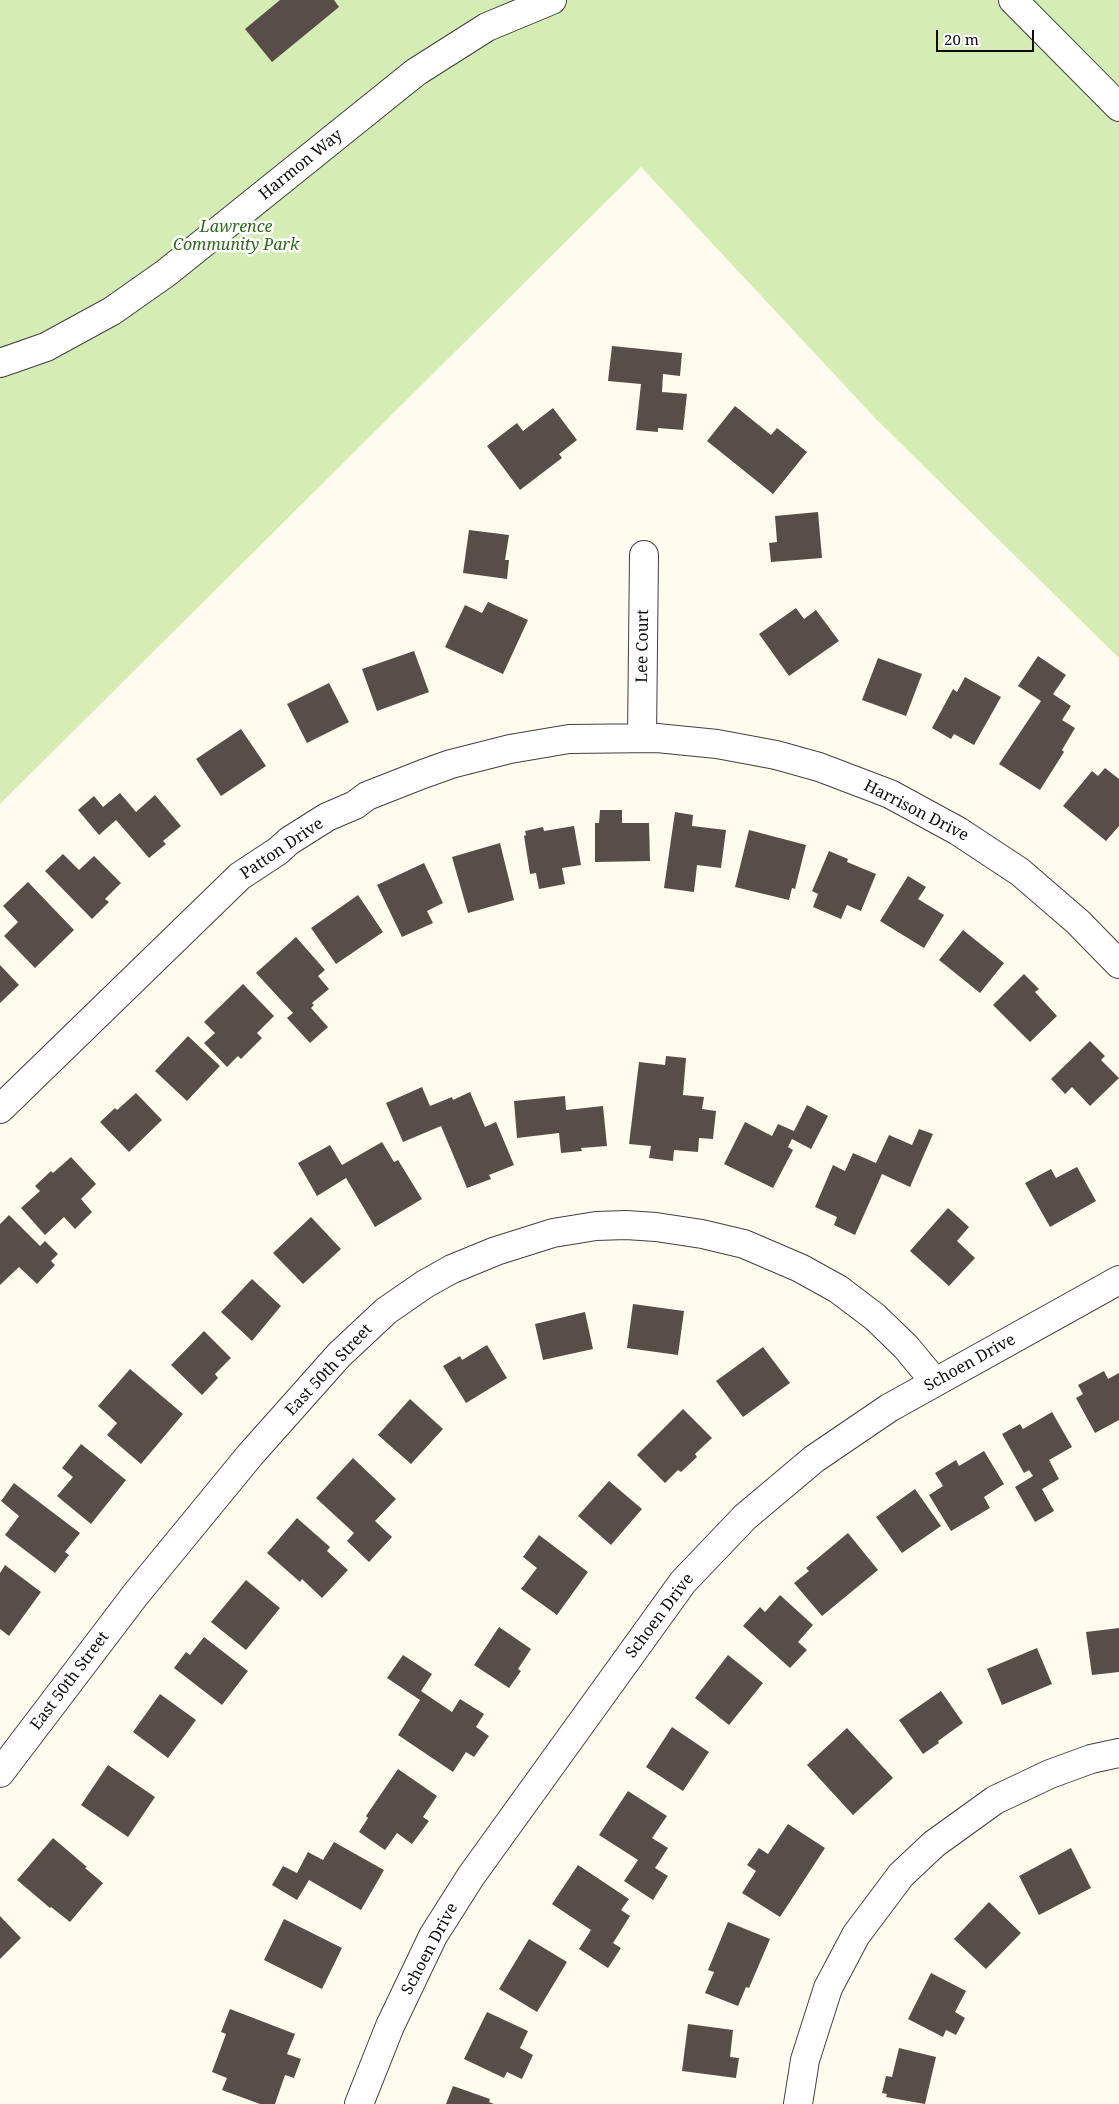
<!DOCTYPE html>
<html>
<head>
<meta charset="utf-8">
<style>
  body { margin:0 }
  #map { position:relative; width:1119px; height:2104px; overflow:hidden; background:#fffbee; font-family:"Noto Serif",serif }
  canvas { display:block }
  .scale { position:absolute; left:936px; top:30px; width:98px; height:22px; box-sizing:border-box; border:2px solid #0d0d0d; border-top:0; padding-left:6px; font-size:15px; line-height:18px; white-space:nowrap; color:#0d0d0d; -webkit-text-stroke:4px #fff; paint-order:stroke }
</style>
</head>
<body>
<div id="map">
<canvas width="1119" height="2104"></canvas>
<div class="scale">20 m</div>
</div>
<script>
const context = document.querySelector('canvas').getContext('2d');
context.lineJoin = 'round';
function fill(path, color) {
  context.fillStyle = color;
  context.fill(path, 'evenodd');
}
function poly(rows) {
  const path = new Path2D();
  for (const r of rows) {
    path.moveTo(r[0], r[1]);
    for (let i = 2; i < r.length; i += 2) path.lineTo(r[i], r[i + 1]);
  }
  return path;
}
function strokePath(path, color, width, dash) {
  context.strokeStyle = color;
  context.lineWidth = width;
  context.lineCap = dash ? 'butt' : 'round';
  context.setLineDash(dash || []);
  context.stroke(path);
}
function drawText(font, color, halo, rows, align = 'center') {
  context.font = font + ' "Noto Serif",serif';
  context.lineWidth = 5;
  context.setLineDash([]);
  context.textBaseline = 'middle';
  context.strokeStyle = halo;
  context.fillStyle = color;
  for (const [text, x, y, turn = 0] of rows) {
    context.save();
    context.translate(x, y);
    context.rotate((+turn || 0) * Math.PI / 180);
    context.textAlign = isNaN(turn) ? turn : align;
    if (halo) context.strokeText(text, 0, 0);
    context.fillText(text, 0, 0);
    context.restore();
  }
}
const green = poly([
  [0,0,1119,0,1119,658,876,419,641,167,0,804]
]);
const building = poly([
  [280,0,334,0,339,7,272,62,245,29],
  [612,346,682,353,680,376,663,374,662,392,687,394,683,430,658,428,658,432,636,430,641,384,608,381],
  [735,406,771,435,777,428,807,452,773,494,707,441],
  [553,408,577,440,559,454,562,458,520,490,487,446,517,423,523,431],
  [818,512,822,558,771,562,769,543,777,542,775,516],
  [469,530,509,535,505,560,509,560,507,579,463,573],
  [488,602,528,620,503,674,445,647,465,605,482,613],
  [796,608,804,619,816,610,839,641,789,676,759,634],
  [414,651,429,692,377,711,362,669],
  [1038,656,1066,675,1053,694,1071,706,1062,720,1075,728,1062,750,1064,752,1040,790,999,764,1041,701,1018,686],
  [878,658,922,674,906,716,862,700],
  [965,677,1001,697,974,745,954,734,951,739,932,728,953,689,957,692],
  [329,683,349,722,307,743,287,704],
  [241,729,266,766,221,796,196,759],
  [1105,768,1119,779,1119,826,1106,841,1063,806,1092,771,1098,776],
  [120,793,136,812,155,795,181,826,163,841,166,844,149,858,116,820,99,835,78,810,94,796,103,807],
  [600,810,622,810,622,823,649,823,650,861,595,862,595,823,599,823],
  [675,812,693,815,692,826,726,830,721,868,697,865,694,892,664,888],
  [574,826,581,865,562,868,565,884,539,889,536,873,530,874,524,836,526,835,525,831,543,827,544,831],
  [749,830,806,845,795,889,792,888,789,900,735,887],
  [500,843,514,900,468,913,452,857],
  [829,851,848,859,847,862,876,874,861,911,847,905,841,919,813,907,818,894,812,891],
  [63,854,79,870,94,856,121,883,105,899,109,902,92,919,45,871],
  [424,863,443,903,427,911,433,923,402,937,377,885],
  [908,876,926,887,918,899,944,915,924,948,880,921],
  [28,882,74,930,35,968,4,936,18,922,3,906],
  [358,895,383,932,336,964,311,928],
  [963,930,1004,963,980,993,939,960],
  [296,937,325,970,318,976,329,989,312,1003,314,1005,311,1008,328,1027,310,1043,287,1018,293,1013,256,973],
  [0,965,19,985,0,1003],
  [1024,974,1039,989,1035,992,1057,1016,1030,1042,993,1005],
  [243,984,274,1016,257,1033,262,1038,241,1059,238,1056,227,1067,204,1043,215,1033,204,1022],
  [188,1036,220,1066,187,1101,155,1071],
  [1090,1041,1105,1056,1101,1060,1119,1078,1090,1106,1072,1087,1065,1094,1051,1079],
  [666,1056,686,1058,683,1095,704,1097,702,1109,716,1111,713,1139,699,1138,698,1152,674,1150,673,1161,649,1158,651,1146,629,1144,639,1062,665,1065],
  [422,1087,430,1106,452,1097,453,1100,470,1092,485,1127,496,1122,514,1165,489,1175,491,1179,467,1188,441,1126,403,1142,386,1103],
  [136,1093,162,1120,129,1152,100,1122,115,1108,117,1110],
  [565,1096,566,1110,603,1106,607,1146,581,1148,582,1151,561,1153,559,1133,517,1138,514,1101],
  [807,1105,828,1116,811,1149,792,1139,788,1147,793,1150,773,1188,724,1164,745,1122,772,1136,778,1124,794,1131],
  [919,1129,933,1134,910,1187,882,1174,855,1235,834,1225,837,1217,815,1207,833,1165,845,1171,853,1153,876,1163,889,1135,912,1145],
  [382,1142,394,1162,398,1160,422,1199,375,1227,346,1178,317,1196,298,1163,330,1145,342,1165],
  [71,1157,96,1184,81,1199,92,1212,75,1229,64,1217,45,1235,21,1208,40,1191,35,1186,51,1171,53,1173],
  [1077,1167,1096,1201,1050,1227,1025,1183,1051,1169,1056,1178],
  [948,1208,969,1227,957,1241,975,1258,949,1286,910,1251],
  [9,1215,40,1246,45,1241,58,1254,51,1261,55,1265,37,1284,19,1267,0,1285,0,1224],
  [311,1217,341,1249,303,1284,273,1253],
  [252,1279,281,1306,252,1341,221,1312],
  [633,1304,684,1311,678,1355,627,1348],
  [585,1312,593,1349,543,1360,535,1324],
  [204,1331,231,1358,215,1374,218,1378,202,1395,171,1365],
  [487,1345,507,1378,466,1403,443,1366,460,1356,462,1360],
  [763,1347,790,1383,743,1417,716,1381],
  [130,1369,183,1414,141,1464,107,1435,117,1423,98,1406],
  [1104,1371,1108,1379,1119,1373,1119,1420,1095,1433,1076,1398,1083,1394,1078,1385],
  [410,1399,443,1429,411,1464,378,1435],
  [683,1409,712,1438,695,1454,697,1457,681,1472,678,1470,665,1483,637,1455],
  [1052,1412,1072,1447,1049,1460,1059,1479,1042,1489,1054,1511,1035,1522,1015,1487,1033,1476,1029,1470,1024,1473,1002,1434,1020,1424,1023,1429],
  [81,1444,126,1480,91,1524,57,1496,73,1477,62,1468],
  [984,1451,1004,1484,984,1497,990,1508,951,1531,929,1495,943,1486,935,1473,956,1460,959,1466],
  [353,1458,396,1499,375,1521,392,1537,369,1562,347,1541,354,1533,316,1498],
  [609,1481,642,1509,611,1545,578,1516],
  [14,1483,80,1533,65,1552,69,1555,55,1573,5,1535,19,1516,1,1501],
  [915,1489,941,1526,902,1553,876,1517],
  [297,1518,330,1547,327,1551,348,1570,322,1598,302,1579,300,1582,267,1553],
  [848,1533,878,1570,822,1616,794,1583,809,1571,806,1568],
  [539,1535,588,1572,557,1615,521,1589,537,1568,523,1557],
  [5,1565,41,1592,9,1636,0,1629,0,1573],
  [246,1580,280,1608,246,1650,211,1622],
  [780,1595,813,1625,798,1642,807,1650,790,1668,743,1626,760,1607,765,1612],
  [499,1627,531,1649,518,1669,521,1671,509,1688,474,1665],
  [1119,1628,1119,1672,1092,1675,1086,1632],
  [204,1637,248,1671,222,1705,174,1668,186,1652,190,1655],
  [1037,1648,1052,1684,1002,1705,987,1669],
  [403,1655,432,1674,421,1691,452,1712,460,1699,484,1714,476,1727,489,1736,474,1757,466,1752,453,1772,398,1735,420,1700,387,1678],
  [728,1655,763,1683,729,1725,695,1698],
  [941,1691,963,1723,938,1741,939,1743,923,1754,899,1720],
  [160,1694,196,1720,168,1758,133,1732],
  [672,1727,709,1752,683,1791,646,1767],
  [847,1728,893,1778,853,1815,807,1765],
  [108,1765,155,1797,128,1837,81,1805],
  [398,1769,437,1796,423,1817,429,1821,412,1844,397,1833,385,1850,359,1832,368,1818,366,1816],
  [628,1791,667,1816,652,1838,668,1848,655,1868,668,1876,653,1900,624,1881,638,1860,599,1835],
  [788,1824,825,1848,780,1917,742,1893,756,1871,747,1865,759,1848,768,1854],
  [53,1838,87,1867,85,1868,103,1883,70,1922,51,1907,50,1908,17,1880],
  [334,1842,384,1870,361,1910,309,1880,297,1900,272,1885,283,1866,297,1873,308,1852,323,1860],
  [1071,1848,1091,1888,1039,1915,1019,1876],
  [578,1865,629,1899,621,1910,630,1916,613,1943,621,1948,608,1968,579,1949,591,1930,552,1904],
  [989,1902,1021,1933,986,1969,954,1939],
  [0,1916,21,1938,0,1959],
  [284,1919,342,1948,322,1989,264,1960],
  [728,1922,770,1939,749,1988,746,1987,738,2006,705,1993,714,1972,708,1970],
  [529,1939,567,1962,537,2012,499,1989],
  [931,1973,966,1991,955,2012,965,2018,956,2035,946,2030,943,2037,908,2019],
  [230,2009,295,2034,287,2054,301,2059,294,2078,285,2075,275,2104,260,2104,222,2090,227,2078,212,2072,226,2034,221,2032],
  [487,2012,528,2031,520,2048,533,2055,522,2079,507,2072,504,2078,464,2059],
  [688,2024,733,2030,730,2057,739,2058,736,2078,682,2071],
  [899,2048,936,2057,925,2104,886,2097,887,2094,882,2093,886,2076,892,2077],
  [453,2086,490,2099,489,2102,494,2104,446,2104]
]);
const minor = poly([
  [1013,0,1119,107],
  [0,363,46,347,112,311,166,273,416,72,487,27,552,0],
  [642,737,644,555],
  [0,1109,240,876,278,851,289,841,327,817,355,805,367,796,423,774,451,764,510,749,569,739,657,738,717,744,776,755,819,767,890,794,958,831,1020,872,1078,922,1119,964],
  [0,1773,136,1594,250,1455,339,1355,386,1311,425,1284,452,1269,496,1251,553,1233,596,1226,626,1225,656,1227,702,1234,744,1244,800,1268,838,1289,875,1317,906,1347,935,1382],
  [359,2104,390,2026,433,1936,471,1876,683,1582,745,1517,814,1459,889,1408,1119,1280],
  [798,2104,805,2060,828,1988,856,1935,901,1875,934,1844,995,1800,1050,1774,1091,1759,1119,1753]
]);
const streetNames = [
  ["Harmon Way",301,165,-39],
  ["Lee Court",643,646,-89],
  ["Harrison Drive",916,811,27],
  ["Patton Drive",282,849,-34],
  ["Schoen Drive",970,1363,-29],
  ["East 50th Street",329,1370,-47],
  ["Schoen Drive",660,1616,-53],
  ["East 50th Street",70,1681,-53],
  ["Schoen Drive",430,1949,-62]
];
const parkNames = [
  ["Lawrence",236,227],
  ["Community Park",236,245]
];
fill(green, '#d5ecb5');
fill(building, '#574e49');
strokePath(minor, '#404040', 30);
strokePath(minor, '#fff', 28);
drawText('16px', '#0d0d0d', '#fff', streetNames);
drawText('italic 16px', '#30691a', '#fff', parkNames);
</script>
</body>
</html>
